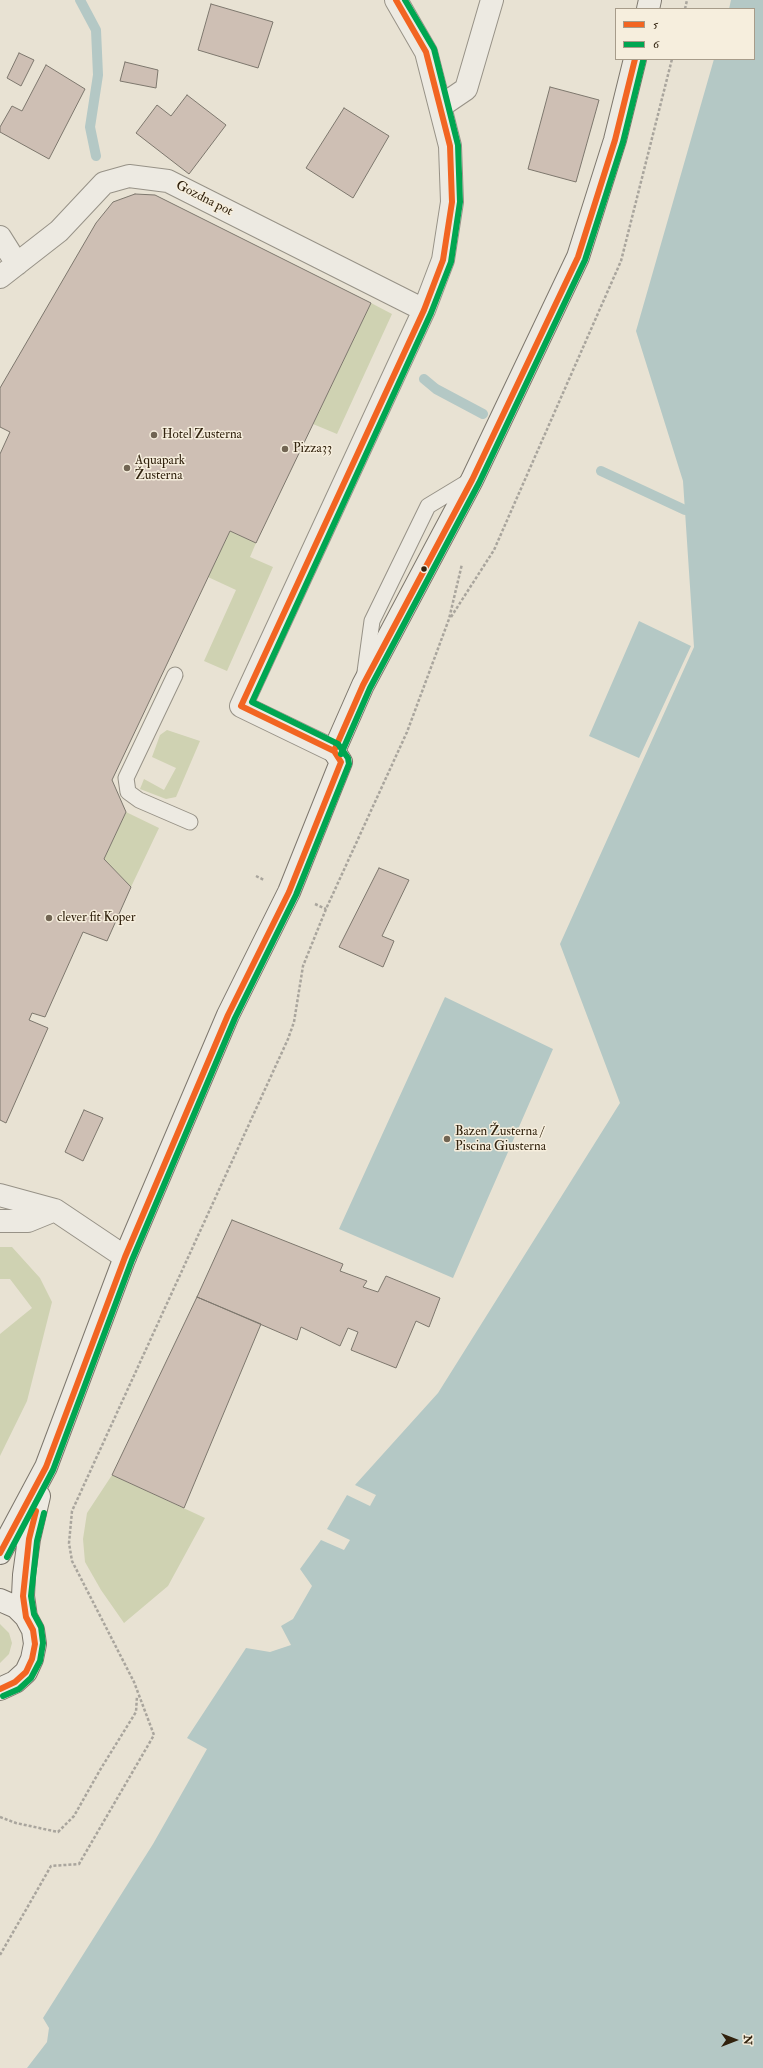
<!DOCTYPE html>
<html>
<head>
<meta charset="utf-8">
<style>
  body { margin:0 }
  #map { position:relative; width:763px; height:2068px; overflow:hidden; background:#e8e2d3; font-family:"IM FELL Double Pica",serif }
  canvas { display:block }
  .legend { position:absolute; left:615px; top:8px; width:140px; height:52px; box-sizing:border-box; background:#f6eedd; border:1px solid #a79c8a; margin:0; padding:5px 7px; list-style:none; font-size:12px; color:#31220e }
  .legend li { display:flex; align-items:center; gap:8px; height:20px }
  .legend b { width:20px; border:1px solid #a79c8a }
  .north { position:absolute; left:715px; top:2020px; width:40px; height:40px; -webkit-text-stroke:3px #f6eedd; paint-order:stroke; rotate:90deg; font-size:11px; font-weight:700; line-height:16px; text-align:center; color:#31220e }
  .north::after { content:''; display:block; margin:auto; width:14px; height:18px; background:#31220e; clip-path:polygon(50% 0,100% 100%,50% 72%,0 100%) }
</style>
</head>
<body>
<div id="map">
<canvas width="763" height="2068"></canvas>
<ul class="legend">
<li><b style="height:5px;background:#f26522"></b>5</li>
<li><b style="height:5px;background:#00a651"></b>6</li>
</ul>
<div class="north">N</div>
</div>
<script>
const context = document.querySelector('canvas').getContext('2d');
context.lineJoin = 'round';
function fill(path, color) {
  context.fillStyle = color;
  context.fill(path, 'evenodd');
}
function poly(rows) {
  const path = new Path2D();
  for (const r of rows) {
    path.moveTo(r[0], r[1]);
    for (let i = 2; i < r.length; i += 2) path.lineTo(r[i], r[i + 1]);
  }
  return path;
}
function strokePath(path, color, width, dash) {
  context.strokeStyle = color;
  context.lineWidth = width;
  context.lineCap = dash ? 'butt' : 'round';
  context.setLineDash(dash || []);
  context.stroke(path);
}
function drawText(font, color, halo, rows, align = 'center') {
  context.font = font + ' "IM FELL Double Pica",serif';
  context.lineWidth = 3;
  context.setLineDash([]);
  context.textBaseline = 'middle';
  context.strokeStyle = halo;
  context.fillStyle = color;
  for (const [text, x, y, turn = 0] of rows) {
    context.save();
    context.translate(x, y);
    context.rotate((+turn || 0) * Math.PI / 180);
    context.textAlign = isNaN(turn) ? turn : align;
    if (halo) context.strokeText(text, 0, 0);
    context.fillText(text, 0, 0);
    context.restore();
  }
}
const green = poly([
  [371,303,392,314,337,434,313,424],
  [230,531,256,543,250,557,273,567,227,671,204,661,236,590,208,577],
  [167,730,200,741,176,797,166,799,140,789,144,779,164,790,176,768,152,757,160,735],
  [126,812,159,828,131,887,104,859],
  [0,1247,12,1247,40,1278,52,1302,27,1401,0,1456,0,1334,32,1308,10,1279,0,1279],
  [112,1475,205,1518,168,1586,124,1623,101,1590,85,1562,83,1539,87,1513],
  [0,1624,9,1633,12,1643,9,1654,0,1663]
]);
const water = poly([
  [731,0,763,0,763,2068,27,2068,47,2042,49,2028,43,2018,153,1844,207,1749,187,1738,246,1648,270,1652,291,1645,281,1626,293,1619,312,1586,300,1569,321,1540,344,1550,350,1540,327,1529,347,1495,370,1506,376,1495,355,1485,438,1393,620,1103,560,944,694,647,683,481,636,331,714,59,754,59,754,9,729,9],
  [639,621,691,646,639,758,589,736],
  [445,997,553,1049,453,1278,339,1229]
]);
const stream = poly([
  [80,0,96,30,98,75,90,127,96,156],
  [424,379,436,389,483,414],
  [601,471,685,510]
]);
const building = poly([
  [211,4,273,22,258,68,198,50,211,4],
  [19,53,34,60,21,86,7,78,19,53],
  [125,62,158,70,156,88,120,81,125,62],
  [46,65,85,89,49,159,0,132,0,127,12,106,22,111,46,65],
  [550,87,599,100,576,182,528,169,550,87],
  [187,95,226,125,189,174,136,133,157,105,171,116,187,95],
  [344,108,389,136,353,198,306,168,344,108],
  [135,194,155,195,371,303,256,543,230,531,112,780,126,812,104,859,131,887,107,941,83,932,45,1017,32,1013,29,1020,48,1028,6,1123,0,1120,0,454,10,432,0,427,0,388,96,223,113,202,135,194],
  [379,868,409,880,382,936,394,941,383,967,339,947,379,868],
  [84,1110,103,1118,83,1161,65,1152,84,1110],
  [232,1220,343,1264,340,1271,367,1281,363,1287,378,1292,386,1276,440,1298,429,1327,416,1321,396,1368,351,1350,358,1332,348,1328,340,1346,301,1327,297,1340,197,1297,232,1220],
  [197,1297,261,1324,184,1508,112,1475,197,1297]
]);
const path = poly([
  [685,9,687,0],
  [451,617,494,550,621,261,672,59],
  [256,876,264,880],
  [315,904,326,909],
  [0,1817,16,1823,58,1832,74,1816,100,1770,136,1712,137,1696],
  [0,1955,51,1866,79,1864,154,1735,134,1682,72,1561,69,1543,72,1511,288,1039,294,1022,303,966,326,909,407,732,449,619,462,564]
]);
const lane = poly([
  [365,672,372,621,428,506,471,480],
  [175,675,126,778,128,792,139,800,190,822]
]);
const street = poly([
  [441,106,466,89,492,0],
  [0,237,17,264],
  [0,277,59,231,104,183,129,176,168,181,424,310],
  [334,751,241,706,424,310,443,260,452,202,450,146,426,52,396,0],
  [0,1195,55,1210,125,1257],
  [0,1221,28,1221,55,1210]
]);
const secondary = poly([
  [648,9,650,0],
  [0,1553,46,1467,125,1257,228,1015,289,892,341,762,334,751,363,685,472,480,578,257,615,140,635,59],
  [0,1600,16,1607,26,1617],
  [0,1689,15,1682,26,1672,32,1659,35,1644,33,1630,26,1617,23,1596,24,1575,29,1539,39,1496]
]);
const bus1 = poly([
  [334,751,363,685,472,480,578,257,615,140,635,59],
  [0,1553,46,1467,125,1257,228,1015,289,892,341,762,334,751,241,706,424,310,443,260,452,202,450,146,426,52,396,0],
  [0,1689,15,1682,26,1672,32,1659,35,1644,33,1630,26,1617,23,1596,29,1539,36,1511]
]);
const bus2 = poly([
  [341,754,370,688,479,483,585,260,623,142,643,61],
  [7,1557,53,1470,132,1260,235,1018,296,895,349,764,348,758,338,744,252,702,431,313,451,262,460,202,458,145,434,49,405,0],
  [3,1696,19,1689,31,1678,40,1661,43,1643,41,1627,34,1614,31,1596,37,1541,44,1513]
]);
const markers = [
  [154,435,4,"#716553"],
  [285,449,4,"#716553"],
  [127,468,4,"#716553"],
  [424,569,3.5,"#31220e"],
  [49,918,4,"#716553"],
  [447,1139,4,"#716553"]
];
const streetNames = [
  ["Gozdna pot",204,199,27]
];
const poiNames = [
  ["Hotel Zusterna",162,435],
  ["Pizza33",293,449],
  ["Aquapark",135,461],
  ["Žusterna",135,476],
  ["clever fit Koper",57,918],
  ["Bazen Žusterna /",455,1132],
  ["Piscina Giusterna",455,1147]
];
fill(green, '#cfd2b2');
fill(water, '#b4c8c5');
strokePath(stream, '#b4c8c5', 10);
fill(building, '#cebfb4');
strokePath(building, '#7d776d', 1);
strokePath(lane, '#979287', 17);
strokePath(street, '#979287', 24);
strokePath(secondary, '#7d776d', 24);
strokePath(path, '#a9a59d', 2.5, [3, 2]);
strokePath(lane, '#edeae2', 15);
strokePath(street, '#edeae2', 22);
strokePath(secondary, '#edeae2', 22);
strokePath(bus1, '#f26522', 6);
strokePath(bus2, '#00a651', 6);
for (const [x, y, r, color] of markers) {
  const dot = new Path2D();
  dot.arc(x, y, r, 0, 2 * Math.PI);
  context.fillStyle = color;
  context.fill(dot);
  strokePath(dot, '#f6eedd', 1.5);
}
drawText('13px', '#31220e', '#f6eedd', streetNames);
drawText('13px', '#31220e', '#f6eedd', poiNames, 'left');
</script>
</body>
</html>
